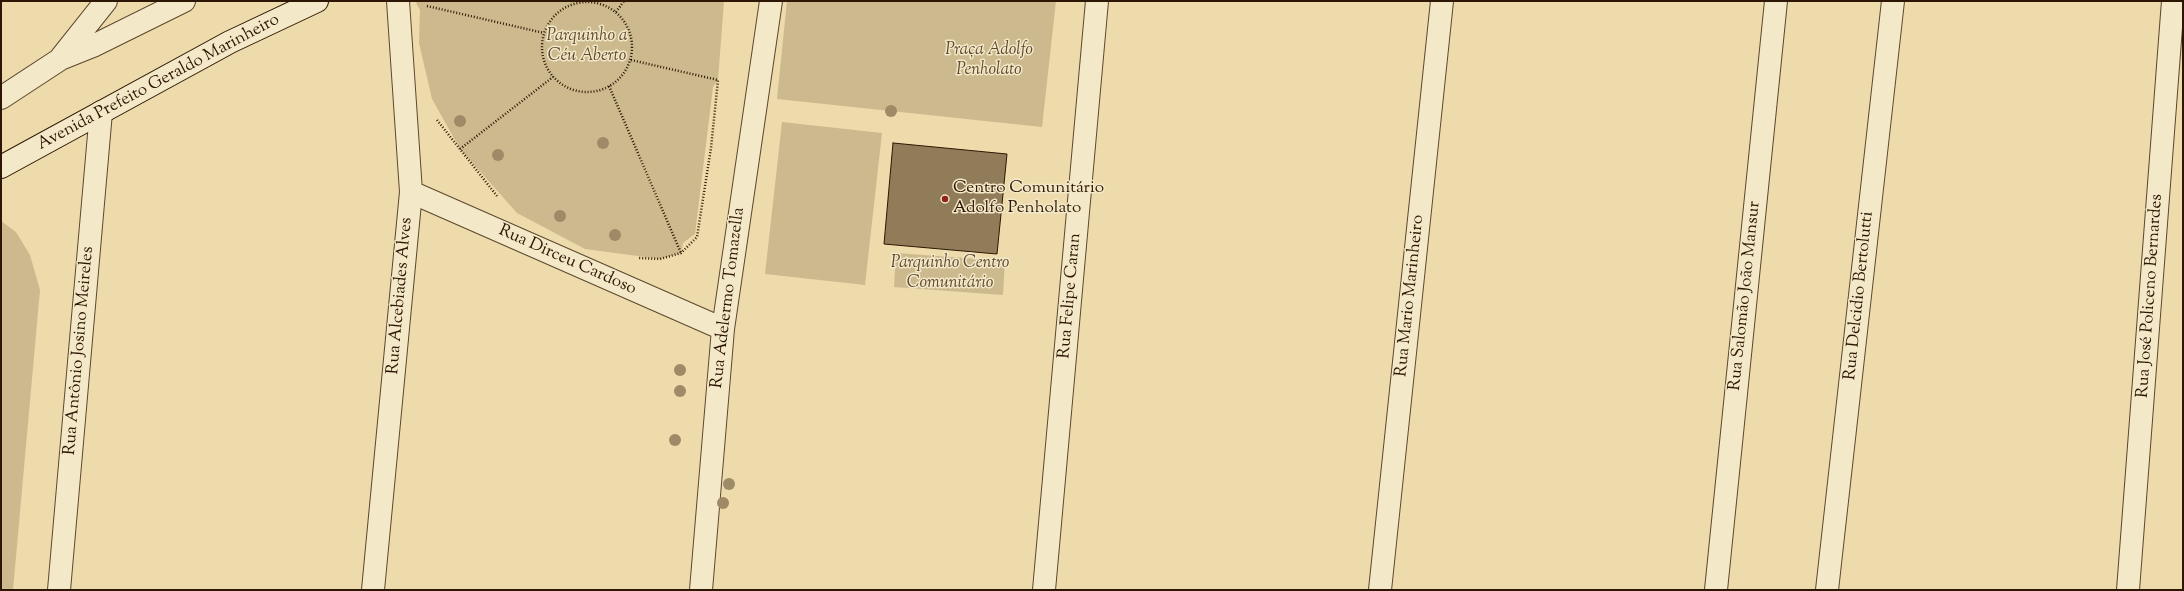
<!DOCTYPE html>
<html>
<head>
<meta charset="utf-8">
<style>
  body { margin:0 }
  #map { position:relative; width:2184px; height:591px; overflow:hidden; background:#eddbab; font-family:"Sorts Mill Goudy",serif }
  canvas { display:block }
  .frame { position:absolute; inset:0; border:2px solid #2d1603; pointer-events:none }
</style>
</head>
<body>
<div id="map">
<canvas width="2184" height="591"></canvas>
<div class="frame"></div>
</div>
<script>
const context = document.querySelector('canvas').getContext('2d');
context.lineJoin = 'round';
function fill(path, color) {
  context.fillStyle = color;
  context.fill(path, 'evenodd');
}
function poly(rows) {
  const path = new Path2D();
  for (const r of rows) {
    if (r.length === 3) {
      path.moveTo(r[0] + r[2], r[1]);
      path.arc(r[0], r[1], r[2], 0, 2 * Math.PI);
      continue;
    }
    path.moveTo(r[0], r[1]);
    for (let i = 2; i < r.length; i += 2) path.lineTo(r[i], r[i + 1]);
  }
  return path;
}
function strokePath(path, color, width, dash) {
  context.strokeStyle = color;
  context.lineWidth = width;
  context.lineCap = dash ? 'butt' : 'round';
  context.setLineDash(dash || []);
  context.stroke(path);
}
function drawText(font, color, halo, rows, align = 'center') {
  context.font = font + ' "Sorts Mill Goudy",serif';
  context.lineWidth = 3;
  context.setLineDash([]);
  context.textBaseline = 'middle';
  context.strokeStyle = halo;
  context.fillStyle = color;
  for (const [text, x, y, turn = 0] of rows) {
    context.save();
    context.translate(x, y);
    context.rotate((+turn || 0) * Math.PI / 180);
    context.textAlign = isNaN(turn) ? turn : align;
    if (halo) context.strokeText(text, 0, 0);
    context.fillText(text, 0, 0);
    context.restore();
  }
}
const green = poly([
  [418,1,724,1,718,80,713,87,695,234,683,243,681,253,660,259,585,249,517,213,460,149,432,99,419,43,420,10,416,3],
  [787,1,1056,1,1042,127,777,99],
  [782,122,882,133,865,285,765,274],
  [1,221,16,232,30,255,40,290,13,590,1,590],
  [896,253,1005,261,1003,295,894,287]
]);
const building = poly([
  [893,143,1007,154,997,254,884,244,893,143]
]);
const path = poly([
  [587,47,45],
  [427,6,544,33],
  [616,12,624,1],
  [631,60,718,80,711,148,697,237,681,253,660,259,639,258],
  [609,86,681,253],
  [437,120,497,196],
  [460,149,553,77]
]);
const street = poly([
  [60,59,95,45,184,1],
  [1,98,59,60,106,1],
  [411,192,723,329],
  [59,590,101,112],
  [373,590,411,192,398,1],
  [701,590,723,329,771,1],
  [1044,590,1097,1],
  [1380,590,1442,1],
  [1716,590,1776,1],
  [1827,590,1893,1],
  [2128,590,2173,1]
]);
const secondary = poly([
  [1,167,230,42,317,1]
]);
const trees = [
  [891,111],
  [460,121],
  [603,143],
  [498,155],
  [560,216],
  [615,235],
  [680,370],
  [680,391],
  [675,440],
  [729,484],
  [723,503]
];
const markers = [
  [945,199,4,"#8f2418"]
];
const parkNames = [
  ["Parquinho a",587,37],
  ["Céu Aberto",587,57],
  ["Praça Adolfo",989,51],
  ["Penholato",989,71],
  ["Parquinho Centro",950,264],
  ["Comunitário",950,284]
];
const streetNames = [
  ["Avenida Prefeito Geraldo Marinheiro",159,83,-28],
  ["Rua Dirceu Cardoso",567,261,24],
  ["Rua Alcebiades Alves",401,296,-85],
  ["Rua Felipe Caran",1071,296,-85],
  ["Rua Mario Marinheiro",1411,296,-84],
  ["Rua Salomão João Mansur",1746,296,-84],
  ["Rua Delcidio Bertolutti",1860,296,-84],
  ["Rua José Policeno Bernardes",2151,296,-86],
  ["Rua Adelermo Tomazella",729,298,-83],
  ["Rua Antônio Josino Meireles",80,351,-85]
];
const poiNames = [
  ["Centro Comunitário",953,189],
  ["Adolfo Penholato",953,209]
];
fill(green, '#ccba8e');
fill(building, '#917c5a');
strokePath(building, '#2d1603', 1);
strokePath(street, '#5d472d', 24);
strokePath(secondary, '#2d1603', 24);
strokePath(path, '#2d1603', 2.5, [1, 2]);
strokePath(street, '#f3e8c8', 22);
strokePath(secondary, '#f3e8c8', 22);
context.fillStyle = '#9e8a66';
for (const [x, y] of trees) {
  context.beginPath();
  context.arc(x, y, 6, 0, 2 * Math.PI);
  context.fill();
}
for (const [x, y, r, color] of markers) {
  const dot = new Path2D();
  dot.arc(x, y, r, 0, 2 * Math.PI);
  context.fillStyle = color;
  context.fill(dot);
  strokePath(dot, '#f3e8c8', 1.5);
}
drawText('italic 17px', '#5d472d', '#f3e8c8', parkNames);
drawText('17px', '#2d1603', '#f3e8c8', streetNames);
drawText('17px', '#2d1603', '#f3e8c8', poiNames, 'left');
</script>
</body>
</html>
